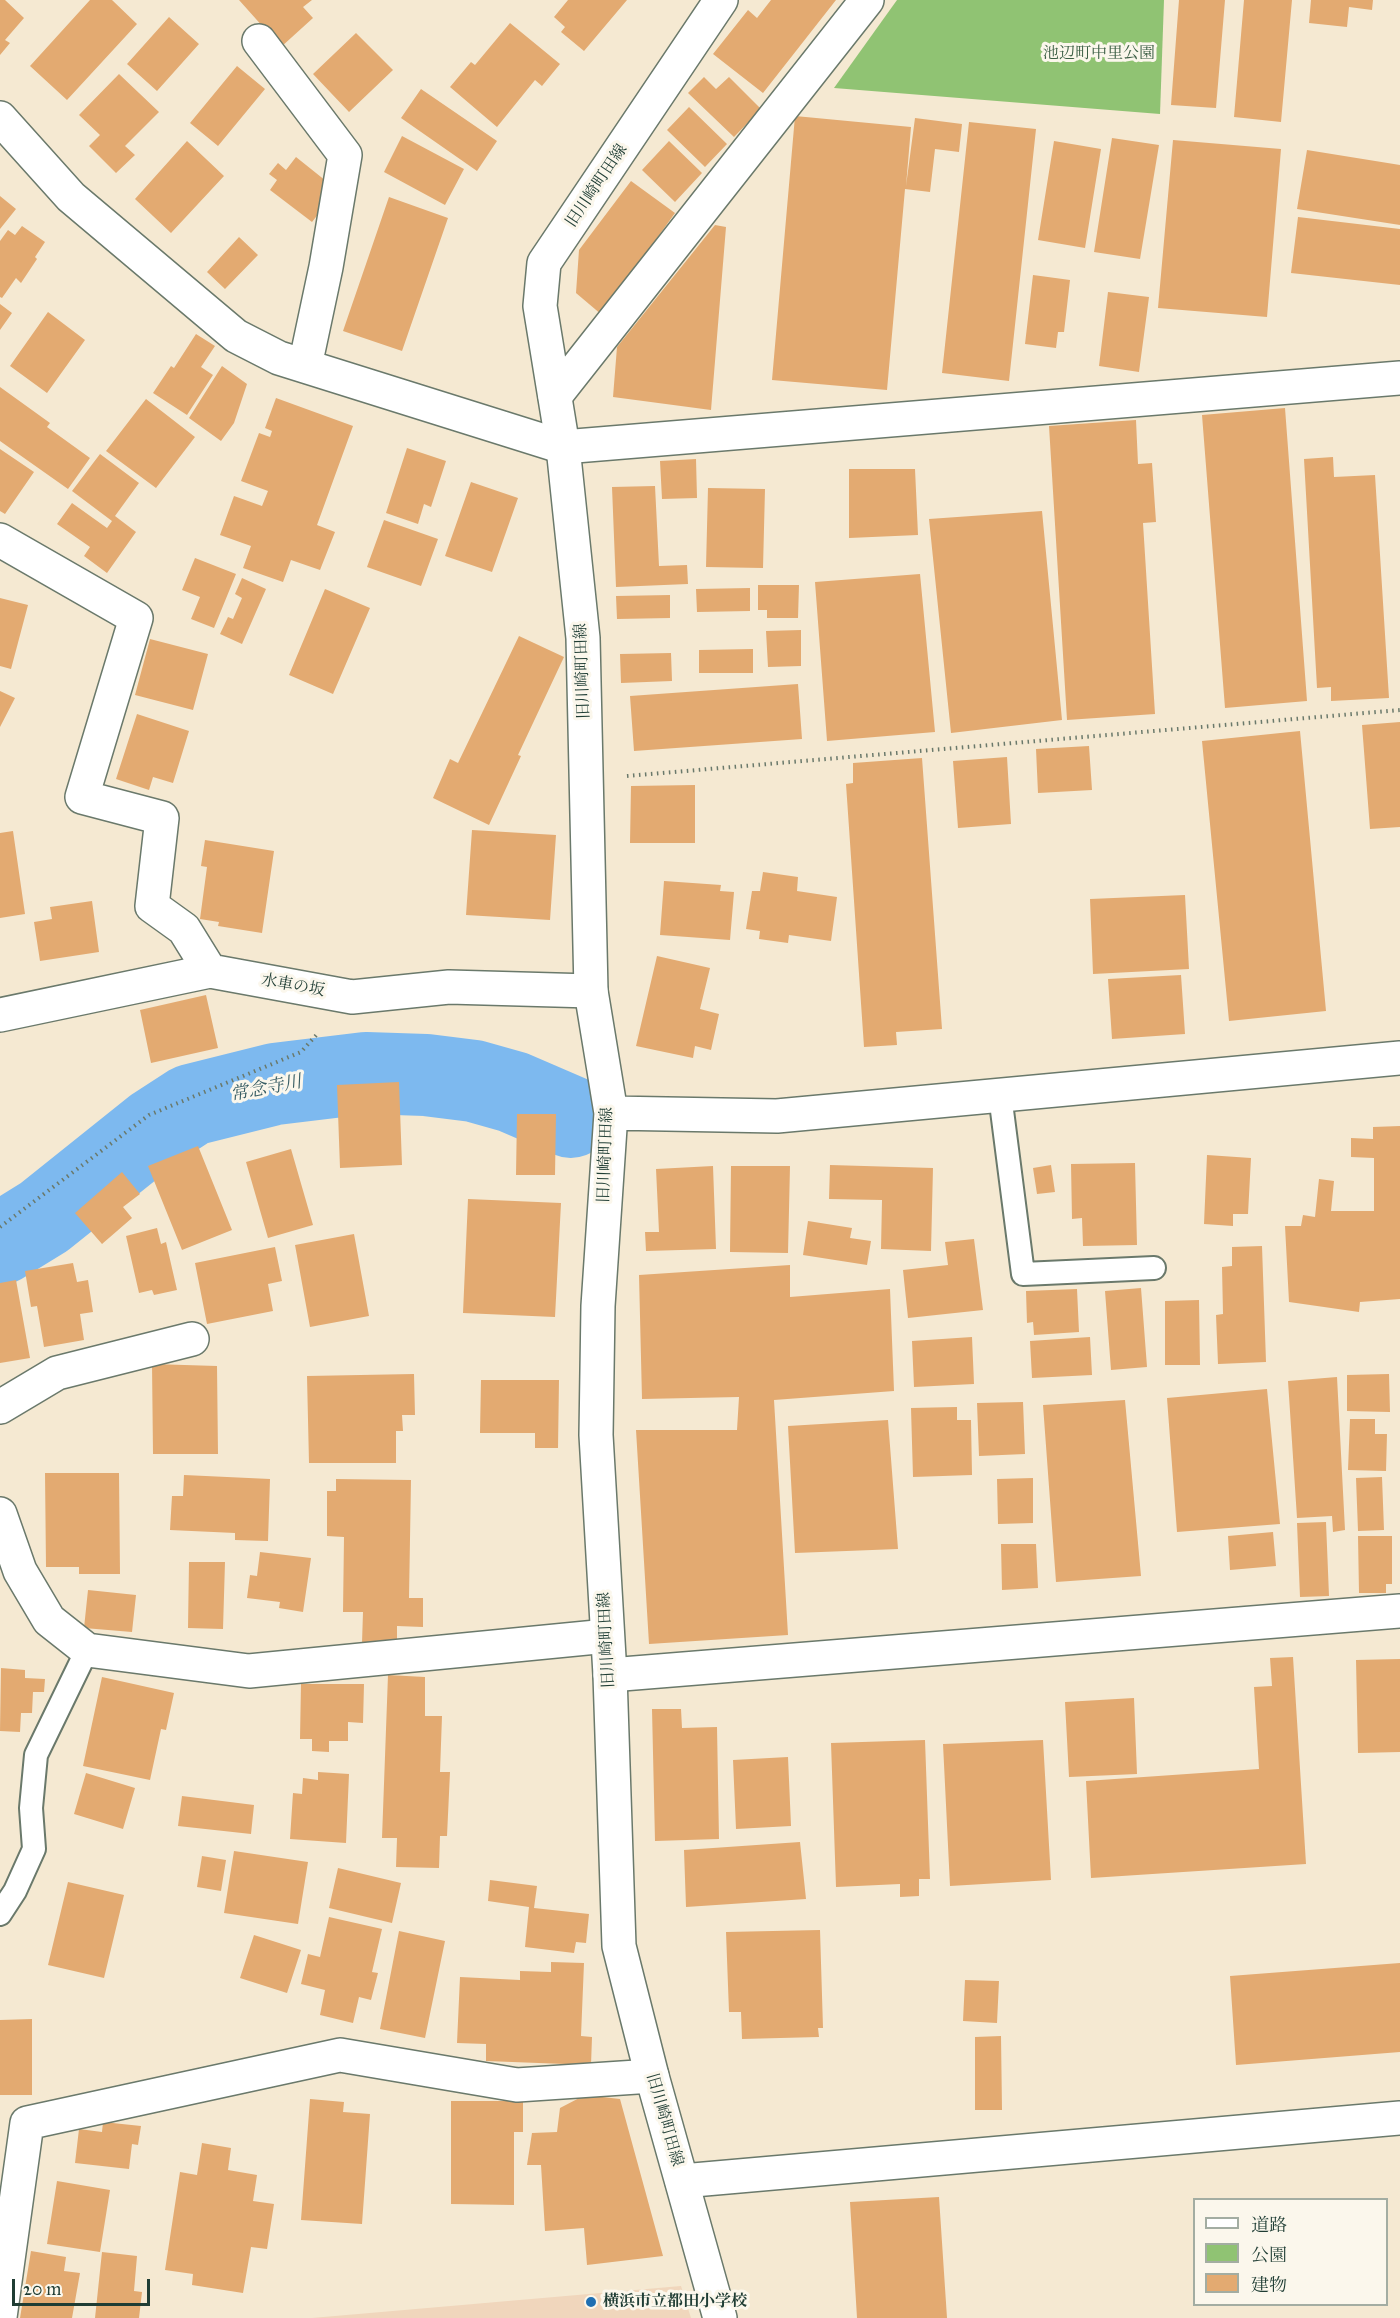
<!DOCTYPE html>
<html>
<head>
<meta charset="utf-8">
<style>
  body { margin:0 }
  #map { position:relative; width:1400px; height:2318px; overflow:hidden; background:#f5e9d2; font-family:"IM FELL Great Primer","Noto Serif JP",serif }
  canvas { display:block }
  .legend { position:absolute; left:1193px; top:2198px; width:195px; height:108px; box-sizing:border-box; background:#fbf7ec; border:2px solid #a3ada2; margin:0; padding:8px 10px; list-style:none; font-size:18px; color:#1f3d34 }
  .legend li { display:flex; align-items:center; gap:12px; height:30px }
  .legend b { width:30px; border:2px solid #a3ada2 }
  .scale { position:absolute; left:12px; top:2279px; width:138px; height:27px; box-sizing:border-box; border:3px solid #1f3d34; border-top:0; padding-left:8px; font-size:18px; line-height:21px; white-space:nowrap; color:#1f3d34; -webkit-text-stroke:4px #fbf7ec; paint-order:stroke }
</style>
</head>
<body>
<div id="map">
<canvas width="1400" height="2318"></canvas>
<ul class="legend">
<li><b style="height:8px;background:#fff"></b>道路</li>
<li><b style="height:16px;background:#90c373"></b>公園</li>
<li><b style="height:16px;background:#e3aa71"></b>建物</li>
</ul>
<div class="scale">20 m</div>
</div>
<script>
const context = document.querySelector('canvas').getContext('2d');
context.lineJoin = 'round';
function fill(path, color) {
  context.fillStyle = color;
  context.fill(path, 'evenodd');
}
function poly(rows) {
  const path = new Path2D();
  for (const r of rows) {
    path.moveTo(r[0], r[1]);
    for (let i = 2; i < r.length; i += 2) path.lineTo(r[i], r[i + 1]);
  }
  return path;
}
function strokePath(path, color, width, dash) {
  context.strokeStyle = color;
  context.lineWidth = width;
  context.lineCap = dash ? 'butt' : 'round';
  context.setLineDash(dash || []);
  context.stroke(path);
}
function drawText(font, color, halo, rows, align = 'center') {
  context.font = font + ' "IM FELL Great Primer","Noto Serif JP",serif';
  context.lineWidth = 6;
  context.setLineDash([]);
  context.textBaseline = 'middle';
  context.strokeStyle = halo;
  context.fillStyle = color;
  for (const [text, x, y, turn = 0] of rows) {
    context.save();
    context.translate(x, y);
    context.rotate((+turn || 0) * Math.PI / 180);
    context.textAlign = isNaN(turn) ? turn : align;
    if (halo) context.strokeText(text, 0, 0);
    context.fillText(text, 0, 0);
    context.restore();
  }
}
const built = poly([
  [681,2286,691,2318,312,2318]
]);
const green = poly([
  [897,0,1164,0,1160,114,834,88]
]);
const river = poly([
  [0,1244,44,1217,154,1129,191,1105,275,1084,366,1073,426,1075,474,1081,513,1092,571,1117]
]);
const building = poly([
  [0,0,5,0,24,18,5,40,10,43,0,55],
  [90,0,112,0,137,24,67,100,30,66],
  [239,0,312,0,303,7,313,18,281,47],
  [568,0,627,0,584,51,561,32,565,27,554,17],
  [771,0,836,0,763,93,713,54,748,10,757,18],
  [1179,0,1225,0,1216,108,1171,105],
  [1244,0,1292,0,1281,122,1234,117],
  [1311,0,1373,0,1372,10,1349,7,1347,27,1309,23],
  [169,17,199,44,157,91,127,64],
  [510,23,560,64,542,86,535,80,497,127,450,87,471,62,475,65],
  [356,33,393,70,349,112,313,74],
  [237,66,265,89,218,146,190,123],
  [119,74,159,112,125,146,135,155,116,173,89,146,100,135,79,115],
  [704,77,716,89,729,77,761,109,734,137,688,93],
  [421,89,497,141,477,171,401,118],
  [689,107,727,144,705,167,667,130],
  [795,116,911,127,906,186,915,118,962,124,959,152,935,149,930,192,905,189,887,390,772,380],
  [969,122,1036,129,1009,381,942,373],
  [402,136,464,169,445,205,384,172],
  [1112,138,1159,145,1140,259,1094,252],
  [1173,140,1281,149,1267,317,1158,308],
  [187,141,224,176,171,233,135,199],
  [669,141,702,173,675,202,642,170],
  [1054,141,1101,149,1085,248,1038,240],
  [1307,150,1400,165,1400,225,1297,209],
  [296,157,331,185,320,199,327,203,312,222,270,190,277,180,269,174,278,163,286,170],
  [631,181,675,213,602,315,576,293,579,250],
  [0,196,16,209,0,229],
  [389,197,448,218,402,351,343,331],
  [1298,217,1400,229,1400,285,1291,273],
  [715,225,726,227,711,410,613,397,617,347],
  [22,226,45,242,35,257,37,259,21,283,16,278,2,298,0,297,0,241,8,230,15,235],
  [239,237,258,255,225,289,207,272],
  [1033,275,1070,280,1064,332,1058,332,1056,348,1025,344],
  [1108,292,1149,297,1139,372,1099,366],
  [0,304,12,313,0,330],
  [48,312,85,340,47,393,10,366],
  [196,334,215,346,201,367,213,375,187,415,153,393,171,366,174,368],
  [222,366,247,384,234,423,221,441,189,418],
  [0,387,50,423,47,427,90,458,68,489,0,441],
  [276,398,353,426,317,525,335,532,320,570,291,560,283,582,243,568,251,546,220,535,234,496,262,506,268,491,241,481,259,433,270,437,272,431,265,428],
  [146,399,195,437,156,488,106,451],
  [1285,408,1307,701,1225,708,1202,415],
  [1136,420,1138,464,1152,463,1156,522,1143,523,1155,714,1067,720,1049,426],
  [407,448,446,461,431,507,424,504,418,524,386,513],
  [0,449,34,472,5,514,0,511],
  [100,454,139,483,115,516,136,532,107,573,84,556,90,547,57,524,72,503,107,528,112,521,72,491],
  [1333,457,1334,477,1375,475,1389,698,1331,701,1331,687,1317,688,1304,459],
  [696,459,697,498,662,499,660,461],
  [849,469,915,469,918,535,849,538],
  [471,482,518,498,492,572,445,556],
  [655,486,659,566,687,565,688,584,616,587,612,487],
  [708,488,765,489,763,568,706,567],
  [1042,511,1062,720,951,733,929,519],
  [384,520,438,539,421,586,367,567],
  [195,558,236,574,214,628,191,619,200,597,182,590],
  [920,574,935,732,827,741,815,582],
  [242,578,266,589,242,644,220,634,228,617,233,619,242,598,235,594],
  [758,585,799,585,798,618,767,618,767,610,758,610],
  [750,588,750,611,697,612,696,589],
  [325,589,370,608,333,694,289,675],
  [670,595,670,618,617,619,616,596],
  [0,598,28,605,11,669,0,666],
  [801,630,801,666,768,667,766,631],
  [519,636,564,657,518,755,521,756,489,825,433,798,450,759,458,763],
  [150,639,208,654,193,710,135,695],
  [753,649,753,673,699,673,699,650],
  [671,653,672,681,621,683,620,654],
  [798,684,802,739,634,751,630,696],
  [0,691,15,698,0,727],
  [137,714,189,731,173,783,153,777,149,790,116,779],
  [1400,722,1400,827,1370,829,1362,725],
  [1300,731,1326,1011,1229,1021,1202,741],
  [1089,746,1092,790,1038,793,1036,749],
  [1007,757,1011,824,958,828,953,761],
  [922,758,942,1029,896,1032,897,1045,864,1047,846,784,853,783,853,763],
  [695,785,695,843,630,843,631,786],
  [472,830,556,835,550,920,466,915],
  [13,831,25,914,0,918,0,833],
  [205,840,274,851,262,933,218,926,219,922,200,919,207,867,201,866],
  [763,872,798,877,797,891,837,897,831,941,789,935,788,943,759,939,760,931,746,929,752,891,760,891],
  [664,881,721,885,720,891,734,892,730,940,660,935],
  [1185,895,1189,969,1093,974,1090,899],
  [92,901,99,952,40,961,34,922,52,919,50,907],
  [657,956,710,968,700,1009,719,1014,711,1050,695,1046,693,1058,636,1046],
  [1181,975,1185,1034,1112,1039,1108,979],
  [206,995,218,1048,151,1063,140,1010],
  [399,1082,402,1165,340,1168,337,1085],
  [517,1114,556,1114,555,1175,516,1175],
  [1400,1126,1400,1299,1360,1302,1359,1312,1289,1302,1285,1226,1301,1226,1303,1215,1315,1217,1319,1179,1334,1181,1331,1211,1374,1211,1374,1158,1351,1157,1351,1138,1373,1139,1373,1127],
  [198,1146,232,1230,182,1250,148,1166],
  [291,1149,313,1225,268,1238,246,1162],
  [1207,1155,1251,1158,1248,1214,1233,1214,1233,1226,1204,1224],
  [1135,1163,1137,1245,1083,1246,1082,1218,1072,1219,1071,1164],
  [830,1165,933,1168,931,1251,881,1249,882,1200,829,1199],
  [1051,1165,1055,1192,1037,1194,1033,1168],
  [713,1166,716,1249,646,1251,645,1232,659,1232,656,1169],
  [731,1166,790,1166,788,1253,730,1252],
  [122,1172,140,1194,123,1207,132,1218,102,1244,75,1213],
  [468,1199,561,1203,555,1317,463,1313],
  [808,1221,852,1228,850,1238,871,1241,867,1265,803,1255],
  [157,1228,161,1244,166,1242,177,1290,154,1295,152,1290,139,1293,126,1236],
  [354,1234,369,1316,310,1327,295,1245],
  [974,1239,983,1310,908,1318,903,1270,948,1265,945,1242],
  [1262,1246,1266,1362,1218,1364,1216,1315,1223,1314,1222,1267,1232,1266,1232,1247],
  [275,1247,282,1281,268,1284,273,1311,207,1324,195,1263],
  [73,1263,77,1282,88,1280,93,1312,80,1314,84,1340,44,1347,37,1306,31,1307,25,1271],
  [790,1265,790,1297,890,1289,894,1391,774,1400,788,1635,649,1644,636,1430,737,1430,739,1397,642,1399,639,1275],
  [16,1280,30,1358,0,1363,0,1283],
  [1141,1288,1147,1367,1111,1370,1105,1291],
  [1077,1289,1079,1332,1034,1335,1033,1322,1027,1323,1026,1291],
  [1199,1300,1200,1365,1165,1365,1165,1301],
  [972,1337,974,1384,914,1387,912,1341],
  [1090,1337,1092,1375,1032,1378,1030,1341],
  [152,1364,217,1366,218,1454,153,1454],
  [414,1374,415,1415,402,1415,403,1431,396,1431,396,1463,309,1463,307,1376],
  [1389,1374,1390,1412,1347,1411,1347,1375],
  [1337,1377,1345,1530,1333,1532,1332,1516,1297,1518,1288,1381],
  [481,1380,559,1380,558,1448,535,1448,535,1433,480,1433],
  [1267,1389,1280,1524,1177,1532,1167,1398],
  [1125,1400,1141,1576,1056,1582,1043,1405],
  [1023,1402,1025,1454,979,1456,977,1403],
  [957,1407,957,1420,971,1420,972,1475,913,1477,911,1408],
  [1350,1419,1375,1419,1375,1434,1387,1434,1386,1471,1348,1470],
  [888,1420,898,1549,795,1553,788,1426],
  [45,1473,119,1473,120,1574,79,1574,79,1567,46,1567],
  [184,1475,270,1479,268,1541,235,1540,235,1533,170,1530,172,1496,183,1496],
  [1382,1477,1384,1530,1358,1531,1356,1478],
  [1033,1478,1033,1523,998,1524,997,1479],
  [336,1479,411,1480,409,1598,423,1598,423,1627,397,1626,397,1644,362,1643,363,1612,343,1612,344,1537,327,1536,327,1491,336,1491],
  [1326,1522,1329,1596,1300,1597,1297,1523],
  [1273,1532,1276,1566,1230,1570,1228,1536],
  [1358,1536,1392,1536,1392,1584,1386,1584,1386,1593,1359,1593],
  [1001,1544,1036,1544,1038,1588,1002,1590],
  [260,1552,311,1558,303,1612,279,1608,280,1602,247,1598,250,1575,257,1576],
  [189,1562,225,1562,223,1629,188,1628],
  [88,1590,136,1595,132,1632,84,1628],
  [1293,1657,1306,1864,1091,1878,1086,1781,1259,1769,1254,1687,1272,1686,1270,1658],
  [1400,1659,1400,1752,1358,1753,1356,1660],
  [1,1668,25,1670,25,1678,45,1679,44,1692,33,1692,32,1713,21,1713,20,1732,0,1731],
  [388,1675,425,1677,425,1716,442,1716,440,1772,450,1772,447,1836,440,1836,439,1868,396,1867,397,1838,382,1838],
  [102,1677,174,1693,166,1730,161,1729,150,1780,83,1766],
  [301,1684,364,1684,363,1723,348,1722,348,1741,329,1741,329,1752,312,1751,312,1739,300,1739],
  [1134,1698,1137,1774,1069,1777,1065,1702],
  [652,1709,681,1709,682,1728,717,1727,719,1839,655,1841],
  [925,1740,930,1879,919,1879,919,1896,900,1897,900,1884,836,1887,831,1743],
  [1043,1740,1051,1880,950,1886,943,1744],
  [788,1757,791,1826,736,1829,733,1760],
  [318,1772,349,1774,346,1843,290,1839,293,1793,302,1794,303,1778,318,1780],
  [86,1773,135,1788,123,1829,74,1814],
  [182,1796,254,1805,251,1834,178,1826],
  [800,1842,806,1899,686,1907,684,1850],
  [234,1851,308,1862,298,1924,224,1913],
  [202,1856,226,1860,221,1891,197,1887],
  [338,1868,401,1883,392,1923,329,1908],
  [490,1880,537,1886,534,1908,589,1914,586,1943,576,1942,574,1953,525,1947,529,1907,488,1901],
  [68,1882,124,1895,104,1978,48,1965],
  [329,1917,382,1929,372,1972,378,1973,371,2000,359,1997,353,2023,320,2015,325,1990,301,1984,308,1954,320,1957],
  [820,1930,823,2028,818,2028,819,2037,742,2039,741,2012,729,2012,726,1932],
  [399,1931,445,1941,425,2038,380,2029],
  [254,1935,301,1950,287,1993,240,1978],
  [551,1962,584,1963,581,2036,592,2037,591,2065,486,2061,486,2044,457,2043,460,1977,520,1980,520,1971,551,1972],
  [1400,1963,1400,2052,1236,2065,1230,1976],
  [965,1980,999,1981,997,2023,963,2021],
  [32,2019,32,2095,0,2095,0,2020],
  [1001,2036,1002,2110,975,2110,975,2037],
  [585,2095,620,2099,663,2256,587,2265,584,2228,545,2231,541,2165,527,2165,532,2133,557,2132,560,2108],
  [310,2099,344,2102,343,2112,370,2114,362,2224,301,2220],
  [451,2101,523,2101,523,2132,514,2132,514,2205,451,2204],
  [103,2122,141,2126,138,2145,132,2144,129,2169,75,2163,79,2129,102,2132],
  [202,2143,231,2148,228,2170,257,2175,253,2201,274,2204,267,2249,251,2247,243,2293,192,2285,193,2274,165,2270,180,2172,197,2175],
  [57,2181,110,2190,100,2252,47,2244],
  [939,2197,947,2318,857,2318,850,2202],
  [31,2251,66,2257,64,2271,80,2273,72,2318,20,2318],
  [102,2252,137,2256,134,2291,142,2292,139,2318,95,2318]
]);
const path = poly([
  [627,776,1400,710],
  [0,1227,149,1115,301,1052,319,1032]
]);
const lane = poly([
  [1000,1095,1023,1274,1154,1268],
  [0,1914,15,1891,34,1849,31,1808,36,1755,87,1650]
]);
const street = poly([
  [259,41,345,155,326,267,305,366],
  [0,118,71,197,236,336,279,358,563,447,1400,378],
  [555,396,867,0],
  [0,540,136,618,82,797,162,818,152,906,184,929,210,971],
  [0,1015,210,971,352,997,449,987,591,991],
  [0,1407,57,1373,192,1339],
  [0,1514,20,1571,49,1620,87,1650,249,1671,607,1636],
  [610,1675,1400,1611],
  [682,2181,1400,2118],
  [0,2317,27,2123,340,2055,517,2085,652,2076]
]);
const secondary = poly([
  [611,1113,777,1116,1400,1058],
  [720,2318,652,2076,619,1946,610,1675,596,1435,598,1306,611,1113,591,991,583,638,563,447,540,306,544,263,721,0]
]);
const markers = [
  [591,2302,6,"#1f6fb2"]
];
const parkNames = [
  ["池辺町中里公園",1099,54]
];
const streetNames = [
  ["旧川崎町田線",597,186,-56],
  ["旧川崎町田線",583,671,-92],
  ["水車の坂",293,986,10],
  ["旧川崎町田線",606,1155,-88],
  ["旧川崎町田線",607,1640,-93],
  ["旧川崎町田線",664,2120,74]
];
const poiNames = [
  ["横浜市立都田小学校",603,2302]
];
const waterNames = [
  ["常念寺川",266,1089,-11]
];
fill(built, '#f0d6bc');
fill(green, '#90c373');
strokePath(river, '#7db9ef', 82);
fill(building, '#e3aa71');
strokePath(lane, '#6a796b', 26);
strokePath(street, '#6a796b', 36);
strokePath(secondary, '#6a796b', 36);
strokePath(path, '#6a796b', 4, [1.5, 4.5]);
strokePath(lane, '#fff', 22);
strokePath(street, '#fff', 33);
strokePath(secondary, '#fff', 33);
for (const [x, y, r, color] of markers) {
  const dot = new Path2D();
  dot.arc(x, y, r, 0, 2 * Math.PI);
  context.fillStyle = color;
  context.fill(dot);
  strokePath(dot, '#fbf7ec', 2);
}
drawText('16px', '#3b5e44', '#fbf7ec', parkNames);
drawText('16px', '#1f3d34', '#fbf7ec', streetNames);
drawText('bold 16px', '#1f3d34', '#fbf7ec', poiNames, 'left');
drawText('italic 18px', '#365c63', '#fbf7ec', waterNames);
</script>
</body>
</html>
